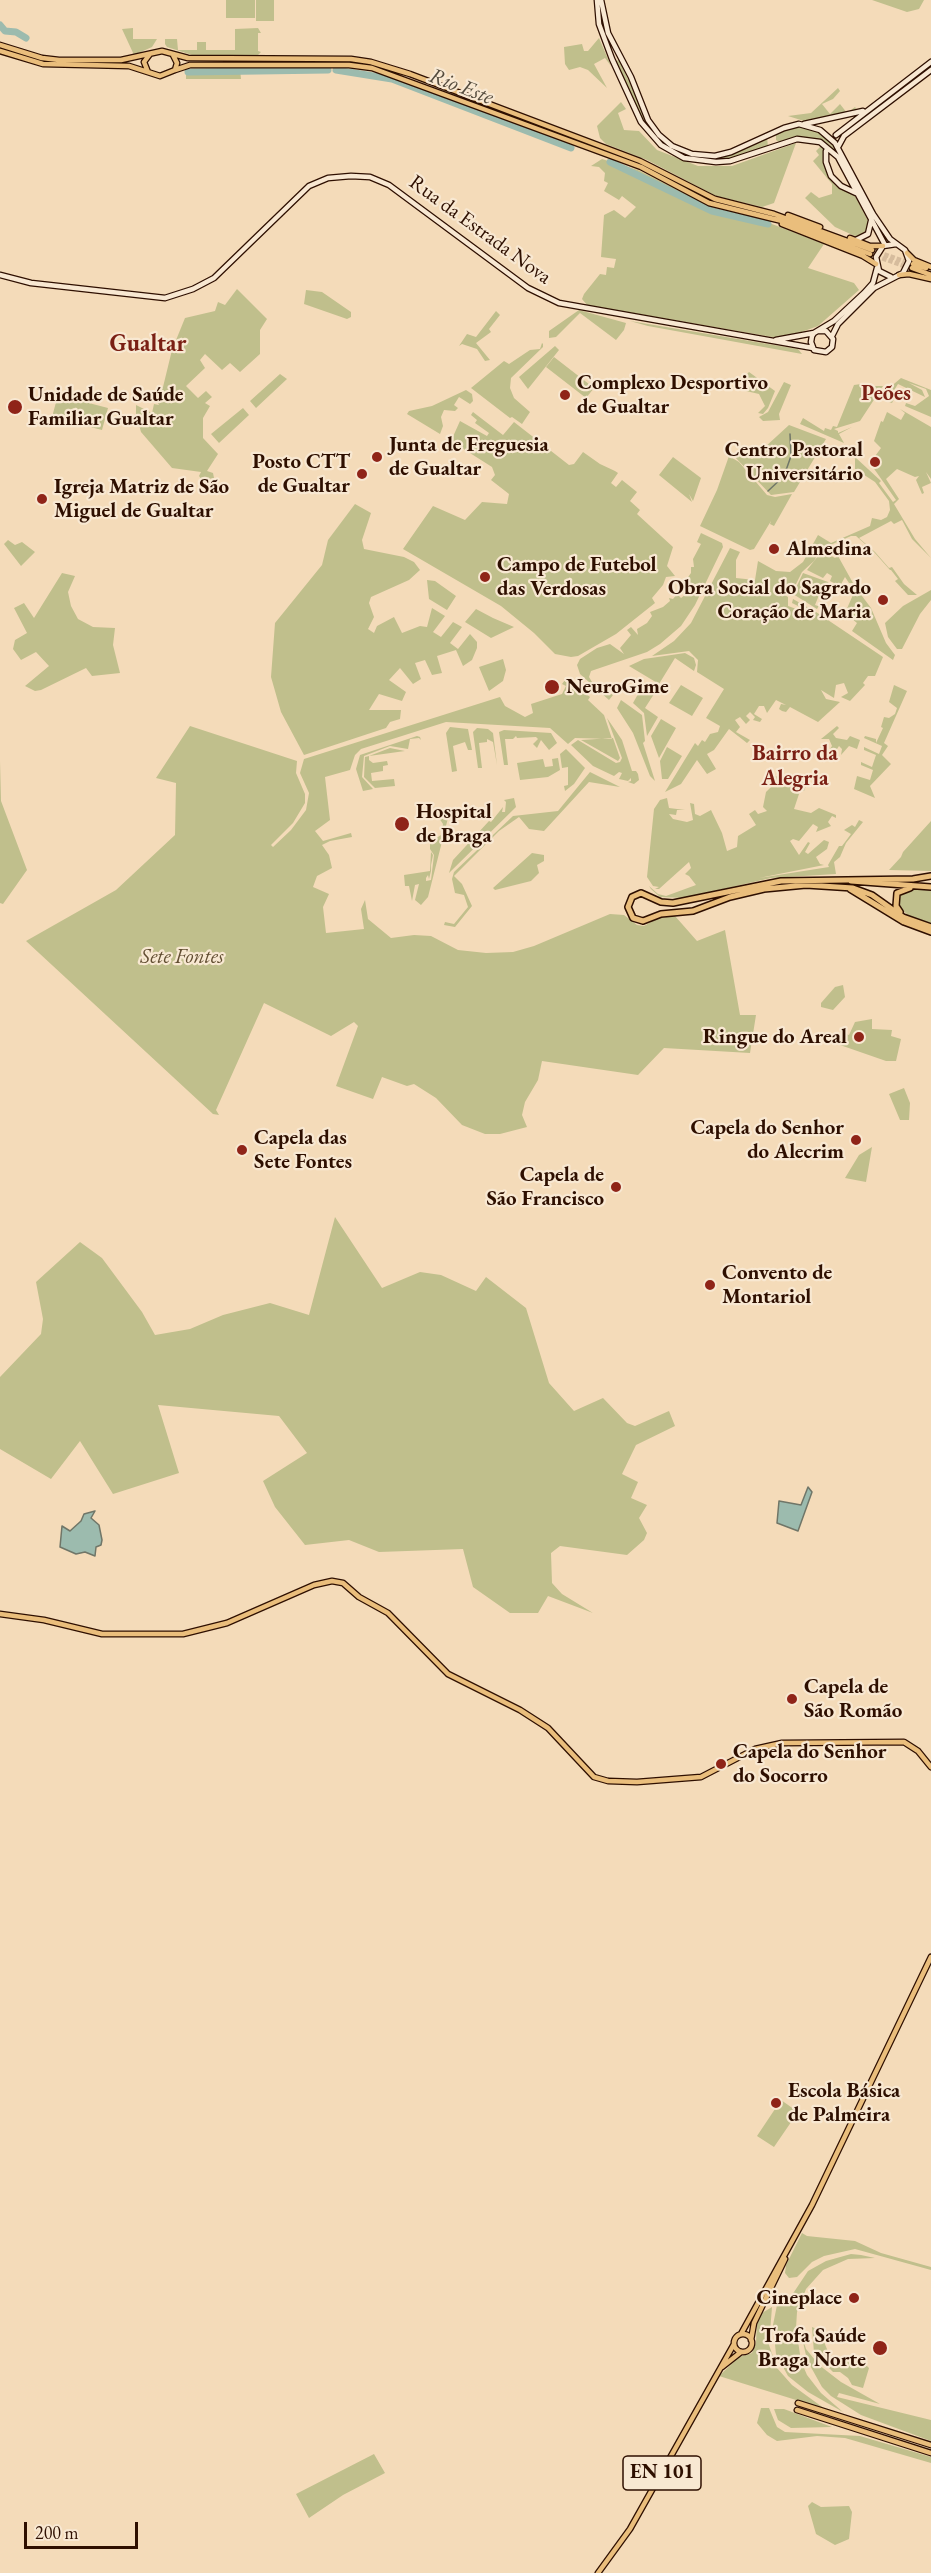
<!DOCTYPE html>
<html>
<head>
<meta charset="utf-8">
<style>
  body { margin:0 }
  #map { position:relative; width:931px; height:2573px; overflow:hidden; background:#f4dbb9; font-family:"EB Garamond",serif }
  canvas { display:block }
  .scale { position:absolute; left:24px; top:2522px; width:114px; height:27px; box-sizing:border-box; border:3px solid #2e0f00; border-top:0; padding-left:8px; font-size:18px; line-height:21px; white-space:nowrap; color:#2e0f00; -webkit-text-stroke:4px #f8e8d2; paint-order:stroke }
</style>
</head>
<body>
<div id="map">
<canvas width="931" height="2573"></canvas>
<div class="scale">200 m</div>
</div>
<script>
const context = document.querySelector('canvas').getContext('2d');
context.lineJoin = 'round';
function fill(path, color) {
  context.fillStyle = color;
  context.fill(path, 'evenodd');
}
function poly(rows) {
  const path = new Path2D();
  for (const r of rows) {
    if (r.length === 3) {
      path.moveTo(r[0] + r[2], r[1]);
      path.arc(r[0], r[1], r[2], 0, 2 * Math.PI);
      continue;
    }
    path.moveTo(r[0], r[1]);
    for (let i = 2; i < r.length; i += 2) path.lineTo(r[i], r[i + 1]);
  }
  return path;
}
function strokePath(path, color, width, dash) {
  context.strokeStyle = color;
  context.lineWidth = width;
  context.lineCap = dash ? 'butt' : 'round';
  context.setLineDash(dash || []);
  context.stroke(path);
}
function drawText(font, color, halo, rows, align = 'center') {
  context.font = font + ' "EB Garamond",serif';
  context.lineWidth = 4.5;
  context.setLineDash([]);
  context.textBaseline = 'middle';
  context.strokeStyle = halo;
  context.fillStyle = color;
  for (const [text, x, y, turn = 0] of rows) {
    context.save();
    context.translate(x, y);
    context.rotate((+turn || 0) * Math.PI / 180);
    context.textAlign = isNaN(turn) ? turn : align;
    if (halo) context.strokeText(text, 0, 0);
    context.fillText(text, 0, 0);
    context.restore();
  }
}
const green = poly([
  [226,0,255,0,255,18,226,18],
  [256,0,274,0,274,21,256,21],
  [872,0,924,0,919,9,907,12],
  [133,28,133,39,157,39,152,47,134,55,122,29],
  [258,28,261,33,258,33,258,51,261,52,258,55,192,55,167,47,165,44,165,39,177,39,178,50,197,50,197,42,206,42,206,50,235,50,235,29],
  [599,38,611,66,605,58,594,64,607,88,588,70,580,67,569,70,565,64,564,47,582,44,584,51,588,51],
  [619,60,651,129,673,150,693,157,712,158,731,154,767,138,768,146,732,158,712,160,693,158,681,154,666,146,643,120,616,61],
  [240,68,241,79,186,79,186,70],
  [838,88,840,91,833,99,822,104,830,114,840,104,847,113,855,107,858,111,804,121,788,116,811,113],
  [621,102,626,109,618,113,624,130,639,131,657,150,698,166,732,166,796,143,774,203,762,207,716,196,647,160,606,144,600,138,597,126],
  [791,127,803,127,823,133,839,155,829,145,814,138,799,137,779,142,776,140,776,133],
  [821,146,824,149,823,163,828,177,836,186,855,196,868,221,866,231,857,237,835,227,805,198,811,192,819,198,832,194,832,184,813,161,819,155,816,151],
  [602,159,638,170,718,210,759,219,824,244,808,268,854,283,859,290,818,326,796,334,778,338,587,305,582,299,584,294,600,274,606,275,607,267,614,268,616,259,601,257,604,215,614,210,625,218,636,207,622,196,619,200,604,191,608,183,604,181,605,173,599,167,591,166],
  [237,289,267,319,260,330,260,354,240,372,230,363,222,370,205,354,200,360,205,368,186,386,198,398,206,391,212,397,205,403,210,406,203,418,203,438,218,454,207,471,213,473,214,478,202,480,199,476,201,472,172,468,141,432,136,414,136,405,152,413,154,404,159,405,157,401,160,386,163,387,172,350,185,318,215,311,218,302,225,305],
  [306,290,322,292,351,312,351,317,347,319,304,304],
  [579,310,626,323,624,330,616,340,580,313,556,337,549,338,549,331],
  [496,311,500,315,489,329,491,332,476,343,490,360,485,361,477,349,462,344,459,346,467,334,476,337],
  [630,321,798,349,802,354,648,326],
  [542,343,543,344,543,347,511,378,510,388,514,398,530,412,522,424,512,417,510,418,471,388,504,361,509,364,530,350,540,349],
  [555,346,559,350,528,389,519,377],
  [554,357,594,388,586,398,546,367],
  [749,372,775,391,768,408,763,414,758,413,767,404,765,406,759,394,746,391,751,383,744,377],
  [280,374,287,379,256,408,250,401],
  [901,378,931,390,931,417,905,406,906,403,915,406,929,396,926,389,909,383,922,390,925,397,898,384,893,392,896,395,892,403,881,399,882,394],
  [784,382,791,385,779,414,780,420,763,421,759,417,768,412],
  [861,384,861,386,883,386,860,421,834,429,838,431,838,433,852,427,839,434,844,443,800,424,803,418,824,431,825,428,831,430,833,426,837,427,854,385],
  [466,390,472,394,473,401,470,404,459,397,454,405,458,408,455,411,444,410,441,417,443,426,440,434,407,414,409,411,432,406],
  [58,395,108,408,102,430,52,417],
  [243,408,249,415,219,443,211,434],
  [900,409,931,427,931,479,926,472,931,483,922,487,924,493,922,494,916,480,919,476,915,477,897,469,886,479,899,499,894,504,915,539,931,558,912,539,902,520,894,524,891,521,859,538,875,552,889,568,892,567,904,584,917,595,908,595,895,581,898,579,891,570,890,570,874,552,856,536,851,536,821,549,814,561,802,572,793,590,783,583,776,590,788,597,788,606,799,610,800,607,792,603,793,599,816,612,883,657,875,676,868,676,863,683,865,685,850,701,841,697,848,693,844,683,836,685,834,698,821,690,826,699,840,702,818,722,790,707,786,712,782,711,779,709,781,704,786,705,776,700,767,713,764,706,759,706,754,714,762,719,760,722,753,720,755,717,750,712,746,716,750,720,746,724,740,717,735,720,740,727,736,732,750,740,747,743,729,729,714,750,707,754,716,769,707,774,697,760,681,784,665,792,695,743,698,746,702,740,705,742,710,734,718,732,720,726,706,718,724,689,697,672,698,660,689,651,652,656,674,641,691,623,730,548,740,552,736,560,736,578,755,580,758,561,776,571,790,572,803,562,818,535,831,543,870,526,872,518,881,520,887,517,890,510,889,501,875,482,855,469,855,459,850,448,857,450,855,457,881,481,879,483,893,502,896,500,870,463,881,448,874,441,881,421,883,422,887,412,901,420,905,413],
  [473,412,503,435,514,422,569,465,574,464,583,452,600,464,615,471,618,473,611,483,616,487,622,480,637,492,630,501,640,510,637,514,673,547,667,566,675,576,666,577,663,585,652,598,655,603,616,634,578,656,571,657,555,654,534,633,501,606,403,549,433,506,465,520,482,502,507,504,509,494,491,480,495,475,492,467,451,441,460,421,487,436,489,433,475,423,477,420,471,415],
  [789,425,826,439,794,492,771,495,734,456,745,449,744,452,752,459],
  [729,456,739,462,767,495,775,497,792,494,774,526,770,524,771,521,754,549,750,550,700,526,717,490],
  [673,457,701,478,693,501,689,494,692,502,659,475],
  [355,504,371,513,362,540,364,549,404,557,414,562,420,570,409,580,371,597,369,603,374,617,368,629,374,633,377,626,394,617,402,633,420,626,427,627,432,608,445,616,433,632,441,637,453,622,462,627,450,643,458,649,470,634,477,642,477,648,472,660,463,666,456,650,437,656,442,673,432,675,425,660,415,663,421,679,413,684,400,668,389,680,406,692,402,701,379,694,369,710,401,710,400,719,390,722,386,728,304,755,281,712,271,677,275,623,322,565,328,540],
  [701,533,722,543,723,547,695,605,681,626,660,644,647,652,591,671,589,677,592,682,613,695,609,700,580,674,577,665,580,659,597,648,610,644,624,654,620,648,631,635,627,630,631,627,638,635,637,629,647,623,652,616,650,612,663,607,670,601,669,598,673,599,677,594,681,598,685,595,683,584,691,573,691,567,694,567,693,559,701,544,697,542],
  [8,540,15,545,22,542,35,552,21,566,4,544],
  [822,551,835,558,838,556,853,583,849,583,845,577,840,586,830,581,832,576,827,573,823,578,807,570],
  [62,573,75,576,68,592,71,606,78,619,93,627,115,628,113,645,120,673,92,676,86,668,41,690,35,691,25,686,49,666,36,652,21,660,13,649,15,640,27,633,14,608,24,603,34,618],
  [803,573,828,582,830,586,822,595,799,585,819,595,815,605,818,606,823,598,817,609,793,594],
  [427,580,435,581,456,596,447,610,429,599],
  [856,588,871,608,886,643,895,655,893,660,852,631,857,623,845,613],
  [931,590,931,600,920,614,902,649,897,649,888,637,885,623,903,606],
  [476,609,493,618,514,627,491,638,465,622],
  [685,653,694,658,696,665,694,671,675,658,659,684,629,666,644,659],
  [503,659,506,670,503,681,489,691,479,667],
  [565,680,570,681,590,697,588,700,604,715,612,739,575,738,568,744,550,728,446,722,361,749,355,755,350,770,325,777,330,820,315,831,323,841,351,833,352,837,330,841,322,845,329,855,332,868,317,876,313,887,329,894,323,907,326,933,364,929,361,909,365,900,368,919,391,938,414,935,431,936,458,950,486,953,513,952,534,946,610,914,624,915,637,925,644,926,658,918,675,916,697,941,725,930,740,1015,756,1015,750,1053,664,1048,638,1075,542,1061,538,1080,525,1102,522,1115,527,1127,500,1134,485,1134,462,1125,436,1098,414,1084,407,1086,382,1077,373,1099,336,1086,358,1026,354,1022,331,1036,264,1003,216,1110,219,1115,213,1114,26,941,116,890,175,835,176,783,156,778,190,726,297,761,296,773,305,794,305,803,293,823,271,845,273,847,291,830,306,810,309,793,300,773,304,759,500,697,505,706,525,717,533,713,531,704,562,694,566,686,562,684],
  [681,685,703,698,692,716,669,703],
  [894,685,907,691,884,743,888,746,882,755,891,764,870,786,875,798,854,789,857,776,870,780,873,770,861,765,861,762,872,767,876,755,864,750,864,747,879,754,882,746,864,738,865,736,876,739,876,743,883,728,881,727,884,717,889,718,895,714,897,708,889,702],
  [642,687,654,694,645,708,658,717,647,736,644,713,633,703],
  [621,700,642,715,645,741,643,743,655,781,650,776,633,733,617,708],
  [607,718,622,740,632,771,636,771,638,774,639,780,634,784,628,782,631,781,631,778,628,781,619,779,622,773,619,772,614,776,593,766,571,745,578,740,616,763,620,762,622,758],
  [661,719,676,728,659,758,651,736],
  [837,726,839,728,833,734,836,738,847,740,850,736,860,740,857,749,849,746,841,755,842,749,839,746,837,749,830,749,832,746,829,739,821,739],
  [450,727,468,729,472,750,468,750,465,742,453,746,457,771,452,772,446,733],
  [477,728,488,729,493,733,497,765,493,742,487,739,487,742,479,743,482,768,478,768,473,732],
  [504,730,551,733,557,743,549,750,541,740,537,748,533,744,538,739,536,737,517,738,516,736,513,739,505,739,508,765,504,765,499,732],
  [417,736,420,737,421,740,419,738,410,739,408,749,390,746,364,756,362,777,373,789,363,791,356,769,360,755],
  [613,738,620,758,618,761,581,740],
  [667,747,682,756,668,779,662,779,660,761],
  [390,748,405,751,369,756,369,760,373,763,387,761,388,765,383,766,383,771,371,773,372,781,394,779,395,786,375,788,364,777,365,757,369,756],
  [566,749,585,768,574,784,565,791,564,786,568,785,568,767,562,768,560,754],
  [558,758,560,770,548,777,520,780,517,763,543,759,545,767,553,766,552,759],
  [0,761,1,801,27,870,3,904,0,903],
  [590,772,620,787,589,782,544,831,529,829,519,817,499,831,454,876,462,884,472,906,455,927,444,925,445,922,454,924,468,907,464,895,455,893,452,879,454,872,513,816,558,811],
  [790,773,807,783,804,791,800,791,794,809,811,813,819,808,836,815,836,818,832,816,828,822,831,826,816,832,818,827,813,824,799,841,793,839,790,841,799,855,808,842,810,843,805,852,808,854,824,840,829,842,827,849,816,857,820,864,824,865,759,878,829,867,828,865,839,846,842,846,851,834,844,830,852,825,855,827,859,820,863,822,846,843,840,857,834,862,836,874,771,878,684,898,660,897,651,889,649,886,658,894,666,896,696,885,689,876,685,874,691,868,689,862,659,889,655,889,659,887,653,886,647,877,654,809,660,800,667,798,669,808,685,810,677,810,676,815,669,814,673,819,687,822,693,820,690,803,694,804,695,814,700,816,711,810,722,833,727,851,737,847,738,836,756,825,749,814,755,810,758,814,767,811,763,807,766,792,772,786,777,786,773,779,776,776,786,781],
  [514,798,516,807,449,873,453,860,489,821,491,822,503,807,502,812,505,812,506,802,504,800],
  [439,818,448,818,428,897,421,905,415,900,419,884,415,885,412,901,409,886,405,886,404,875,430,871,431,852,433,855,431,865,431,871,429,879,428,875,426,878,426,881,431,880,434,855,430,849,430,842,441,835,443,824],
  [931,821,931,871,889,870,901,857,903,852],
  [532,853,544,855,544,861,537,865,539,873,531,881,495,890,493,888],
  [908,889,931,890,931,924,910,917,899,907,898,895],
  [843,985,845,997,833,1010,821,1007,821,1003,835,987],
  [872,1019,872,1029,892,1030,891,1036,901,1039,896,1061,886,1061,840,1045,843,1033,849,1035,855,1022],
  [904,1088,910,1103,909,1120,900,1120,889,1094],
  [872,1147,866,1182,845,1178,859,1155],
  [335,1217,382,1288,420,1272,441,1275,476,1291,486,1277,526,1308,549,1383,574,1411,603,1398,627,1423,635,1426,669,1411,675,1426,636,1445,622,1474,638,1482,631,1498,647,1505,639,1518,647,1533,644,1540,627,1555,560,1546,551,1553,552,1583,562,1594,593,1613,548,1596,538,1613,510,1613,473,1587,463,1549,379,1552,349,1540,305,1545,275,1507,263,1481,307,1453,279,1416,158,1405,179,1473,113,1494,80,1441,51,1479,0,1449,0,1377,41,1334,43,1319,36,1282,80,1242,102,1258,142,1312,155,1335,190,1329,223,1315,270,1303,309,1315],
  [781,2100,798,2112,774,2147,757,2136],
  [802,2233,807,2236,855,2241,881,2253,931,2267,931,2270,855,2249,824,2256,812,2262,797,2277,789,2278,785,2273,786,2265],
  [851,2254,861,2255,875,2258,848,2259,823,2270,806,2289,797,2312,796,2328,801,2361,807,2375,821,2393,843,2412,808,2392,788,2376,776,2354,773,2325,777,2305,788,2301,808,2271,826,2261],
  [772,2307,769,2345,777,2368,792,2385,825,2409,719,2376,739,2357,752,2353,756,2343,757,2322,762,2313],
  [812,2327,819,2330,832,2361,857,2356,869,2368,863,2388,852,2385,848,2378,840,2372,833,2372,814,2353],
  [801,2333,806,2349,819,2365,841,2382,880,2404,839,2393,837,2397,931,2420,931,2441,861,2415,831,2396,822,2387,807,2360],
  [761,2408,769,2408,777,2427,785,2432,860,2436,931,2457,931,2463,845,2438,817,2436,777,2441,767,2435,757,2423],
  [774,2409,784,2409,832,2427,791,2428,778,2420],
  [374,2454,385,2473,343,2495,309,2518,296,2494],
  [812,2502,821,2507,849,2506,852,2512,849,2539,835,2545,816,2534,808,2506]
]);
const water = poly([
  [808,1487,812,1492,798,1531,777,1523,779,1501,801,1505,808,1487],
  [95,1511,91,1518,99,1525,102,1540,101,1545,96,1547,95,1556,85,1552,76,1554,60,1547,62,1526,70,1531,81,1521,84,1514,95,1511]
]);
const stream = poly([
  [768,491,784,476,791,456,790,434]
]);
const river = poly([
  [0,25,5,31,16,32,26,38],
  [336,70,392,79,571,148],
  [188,72,328,70],
  [610,162,712,211,768,224]
]);
const secondaryTunnel = poly([
  [827,150,836,135]
]);
const primaryTunnel = poly([
  [872,250,912,264],
  [870,254,907,267]
]);
const secondary = poly([
  [597,0,599,24,612,59,641,122,661,145,684,158,716,162,730,161,797,139,820,142,838,157,885,245],
  [601,0,608,33,631,77,648,120,659,135,672,146,692,154,715,156,731,152,784,128,799,124,820,130,835,143,873,214,890,239,905,250,909,261,903,273,874,288,838,324,832,336],
  [804,124,863,111],
  [836,135,931,62],
  [838,147,844,136,931,70],
  [826,151,826,162,831,176,841,186,856,193],
  [856,240,868,234,871,221],
  [0,275,31,283,165,298,193,289,214,278,309,186,328,178,351,176,370,177,389,185,528,288,559,303,813,348],
  [891,277,879,271,876,257,883,246,896,244],
  [818,331,826,331,833,339,832,347,826,352,814,350,811,342,812,336,814,333,834,321,864,293,873,283,877,268],
  [776,340,814,333]
]);
const primary = poly([
  [0,45,42,58,59,60,121,60,162,51,188,58,351,59,371,62,410,74,640,161,715,199,774,214,872,250],
  [0,51,43,64,129,66,160,76,175,70,177,63,173,55],
  [175,70,190,65,349,65,372,68,641,167,709,203,782,221,870,254],
  [148,72,144,62,150,54],
  [788,215,820,227],
  [782,224,863,256,876,264],
  [850,238,870,246,883,246],
  [907,253,914,260,931,267],
  [913,264,926,268],
  [912,268,931,275],
  [899,275,909,274,931,279],
  [0,1614,44,1620,102,1634,183,1634,227,1623,314,1585,332,1581,343,1583,359,1597,388,1613,448,1674,520,1710,548,1728,594,1777,608,1781,637,1782,701,1777,755,1749,782,1743,904,1742,918,1751,931,1767],
  [741,2334,812,2205,931,1957],
  [743,2343,9],
  [751,2340,754,2323,785,2259],
  [722,2367,741,2352],
  [798,2403,931,2445],
  [797,2410,931,2453],
  [598,2573,630,2529,734,2344]
]);
const highway = poly([
  [931,876,913,879,781,881,673,903,661,902,641,893,632,897,628,907,633,918,643,921,661,914,693,911,730,897,764,889,806,885,853,888,872,895,903,917,931,927],
  [851,881,931,887],
  [850,889,904,922,931,932],
  [900,912,896,906,897,893,910,888]
]);
const markers = [
  [565,395,6,"#8f2418"],
  [15,407,8,"#8f2418"],
  [377,457,6,"#8f2418"],
  [875,462,6,"#8f2418"],
  [362,474,6,"#8f2418"],
  [42,499,6,"#8f2418"],
  [774,549,6,"#8f2418"],
  [485,577,6,"#8f2418"],
  [883,600,6,"#8f2418"],
  [552,687,8,"#8f2418"],
  [402,824,8,"#8f2418"],
  [859,1037,6,"#8f2418"],
  [856,1140,6,"#8f2418"],
  [242,1150,6,"#8f2418"],
  [616,1187,6,"#8f2418"],
  [710,1285,6,"#8f2418"],
  [792,1699,6,"#8f2418"],
  [721,1764,6,"#8f2418"],
  [776,2103,6,"#8f2418"],
  [854,2298,6,"#8f2418"],
  [880,2348,8,"#8f2418"]
];
const shields = [
  [662,2473,78]
];
const shieldNames = [
  ["EN 101",662,2473]
];
const streetNames = [
  ["Rua da Estrada Nova",480,230,36]
];
const poiNames = [
  ["Complexo Desportivo",577,383],
  ["de Gualtar",577,407],
  ["Unidade de Saúde",28,395],
  ["Familiar Gualtar",28,419],
  ["Junta de Freguesia",389,445],
  ["de Gualtar",389,469],
  ["Centro Pastoral",863,450,"right"],
  ["Universitário",863,474,"right"],
  ["Posto CTT",350,462,"right"],
  ["de Gualtar",350,486,"right"],
  ["Igreja Matriz de São",54,487],
  ["Miguel de Gualtar",54,511],
  ["Almedina",786,549],
  ["Campo de Futebol",497,565],
  ["das Verdosas",497,589],
  ["Obra Social do Sagrado",871,588,"right"],
  ["Coração de Maria",871,612,"right"],
  ["NeuroGime",566,687],
  ["Hospital",416,812],
  ["de Braga",416,836],
  ["Ringue do Areal",847,1037,"right"],
  ["Capela do Senhor",844,1128,"right"],
  ["do Alecrim",844,1152,"right"],
  ["Capela das",254,1138],
  ["Sete Fontes",254,1162],
  ["Capela de",604,1175,"right"],
  ["São Francisco",604,1199,"right"],
  ["Convento de",722,1273],
  ["Montariol",722,1297],
  ["Capela de",804,1687],
  ["São Romão",804,1711],
  ["Capela do Senhor",733,1752],
  ["do Socorro",733,1776],
  ["Escola Básica",788,2091],
  ["de Palmeira",788,2115],
  ["Cineplace",842,2298,"right"],
  ["Trofa Saúde",866,2336,"right"],
  ["Braga Norte",866,2360,"right"]
];
const parkNames = [
  ["Sete Fontes",182,957]
];
const waterNames = [
  ["Rio Este",461,87,21]
];
const neighbourhoodNames = [
  ["Peões",886,394],
  ["Bairro da",795,754],
  ["Alegria",795,779]
];
const quarterNames = [
  ["Gualtar",148,344]
];
fill(green, '#c0bf8c');
fill(water, '#9cbbae');
strokePath(water, '#707668', 1.5);
strokePath(stream, '#707668', 1.5);
strokePath(river, '#9cbbae', 7);
strokePath(secondaryTunnel, '#d6bc9d', 4.5, [4.5, 2]);
strokePath(primaryTunnel, '#d6bc9d', 4.5, [4.5, 2]);
strokePath(secondary, '#2e0f00', 7);
strokePath(primary, '#2e0f00', 7);
strokePath(highway, '#2e0f00', 8);
strokePath(secondary, '#f8e8d2', 4.5);
strokePath(primary, '#eabe7c', 4.5);
strokePath(highway, '#eabe7c', 5);
for (const [x, y, r, color] of markers) {
  const dot = new Path2D();
  dot.arc(x, y, r, 0, 2 * Math.PI);
  context.fillStyle = color;
  context.fill(dot);
  strokePath(dot, '#f8e8d2', 2);
}
for (const [x, y, w] of shields) {
  const box = new Path2D();
  box.roundRect(x - w / 2, y - 17, w, 34, 4.5);
  context.fillStyle = '#f8e8d2';
  context.fill(box);
  strokePath(box, '#2e0f00', 1.5);
}
drawText('bold 20px', '#2e0f00', null, shieldNames);
drawText('21px', '#2e0f00', '#f8e8d2', streetNames);
drawText('bold 21px', '#2e0f00', '#f8e8d2', poiNames, 'left');
drawText('italic 21px', '#614d31', '#f8e8d2', parkNames);
drawText('italic 22px', '#544b3d', '#f8e8d2', waterNames);
drawText('bold 22px', '#7a1f14', '#f8e8d2', neighbourhoodNames);
drawText('bold 24px', '#7a1f14', '#f8e8d2', quarterNames);
</script>
</body>
</html>
